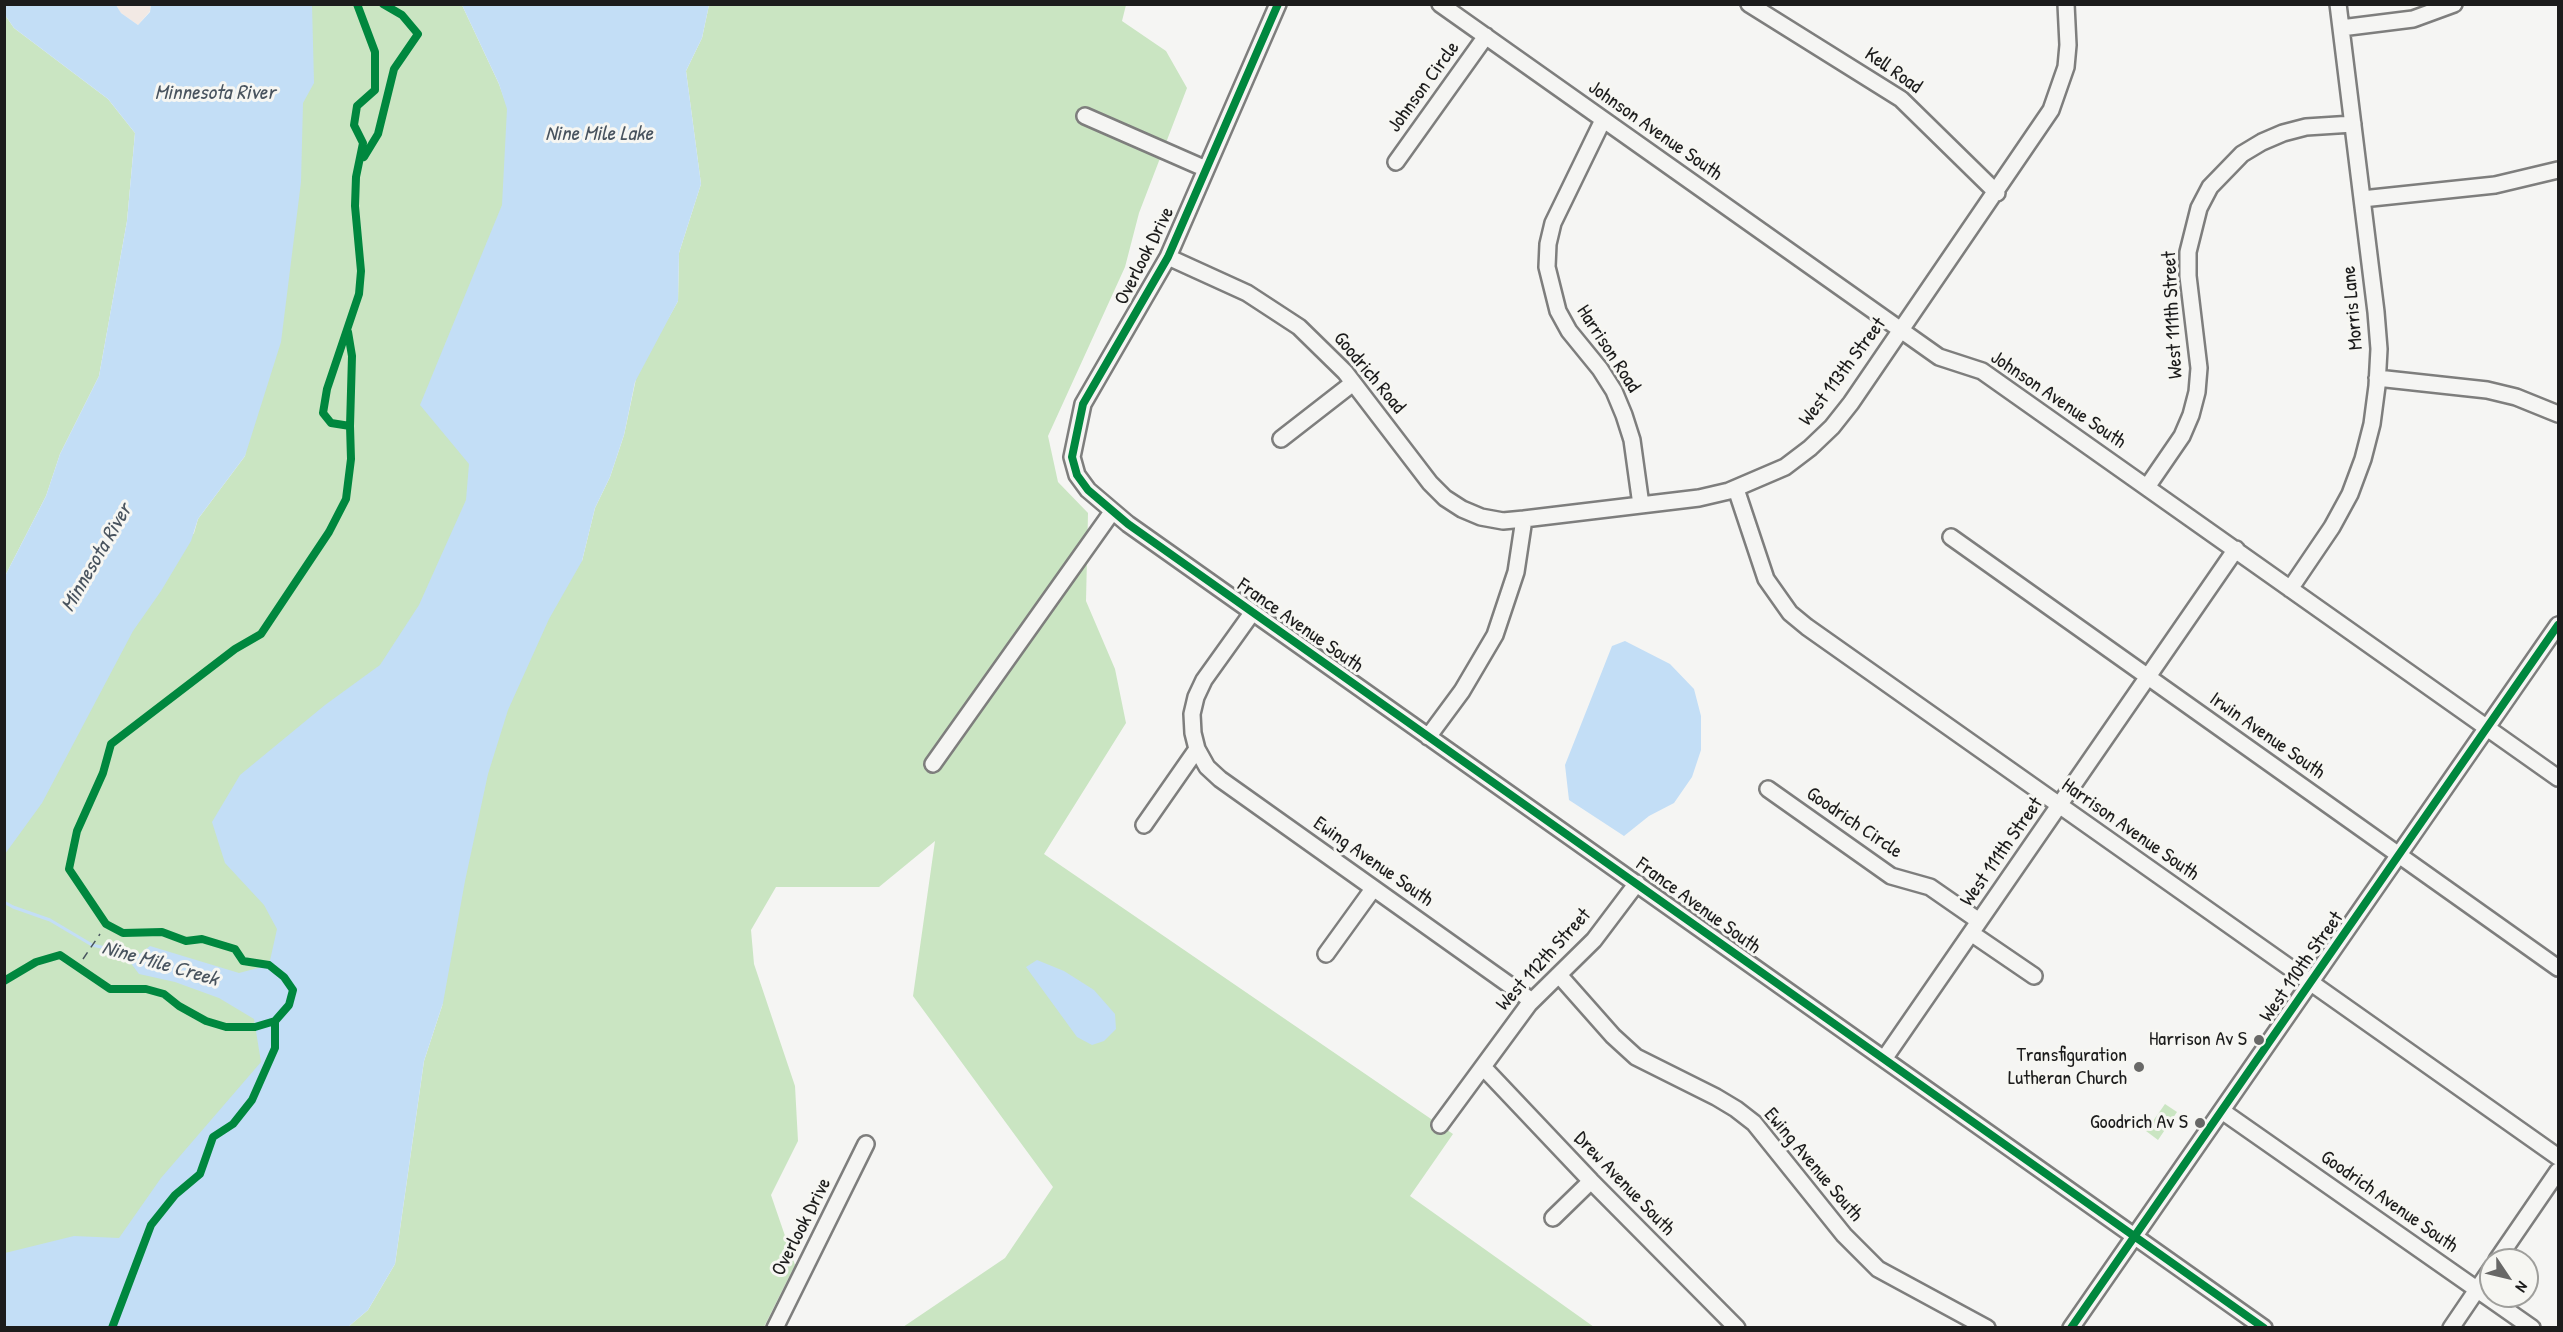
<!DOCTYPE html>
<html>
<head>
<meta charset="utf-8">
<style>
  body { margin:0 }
  #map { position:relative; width:2563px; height:1332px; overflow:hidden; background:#f5f5f3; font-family:"Patrick Hand",sans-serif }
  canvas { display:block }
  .frame { position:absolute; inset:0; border:6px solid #1c1c1c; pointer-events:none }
  .north { position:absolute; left:2479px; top:1248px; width:60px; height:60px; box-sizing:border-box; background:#f6f6f2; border:2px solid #9f9f9c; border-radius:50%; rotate:125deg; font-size:16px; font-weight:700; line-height:24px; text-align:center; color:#1c1c1c }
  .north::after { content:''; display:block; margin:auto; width:21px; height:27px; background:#686867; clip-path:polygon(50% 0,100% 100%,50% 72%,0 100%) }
</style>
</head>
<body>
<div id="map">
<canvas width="2563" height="1332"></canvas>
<div class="frame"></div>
<div class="north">N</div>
</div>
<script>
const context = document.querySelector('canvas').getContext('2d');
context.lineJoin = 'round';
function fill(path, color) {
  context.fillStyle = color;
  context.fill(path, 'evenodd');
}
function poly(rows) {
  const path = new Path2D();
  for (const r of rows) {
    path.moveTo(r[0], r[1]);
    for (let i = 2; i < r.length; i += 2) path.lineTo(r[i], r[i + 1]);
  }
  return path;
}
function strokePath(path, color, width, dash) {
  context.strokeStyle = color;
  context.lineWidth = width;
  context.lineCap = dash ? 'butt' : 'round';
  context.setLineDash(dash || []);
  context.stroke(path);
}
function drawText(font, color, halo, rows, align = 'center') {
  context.font = font + ' "Patrick Hand",sans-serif';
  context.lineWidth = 6;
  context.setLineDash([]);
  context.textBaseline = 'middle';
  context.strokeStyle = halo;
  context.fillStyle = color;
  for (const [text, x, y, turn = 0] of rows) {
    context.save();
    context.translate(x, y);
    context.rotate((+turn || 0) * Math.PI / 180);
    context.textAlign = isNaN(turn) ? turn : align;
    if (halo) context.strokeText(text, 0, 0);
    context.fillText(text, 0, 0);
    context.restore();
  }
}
const built = poly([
  [116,5,151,5,150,11,138,25,121,13]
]);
const green = poly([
  [291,5,462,5,499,84,508,109,582,561,595,508,610,477,624,435,637,374,678,301,679,253,701,184,686,71,702,38,709,5,1126,5,1122,21,1166,51,1187,88,1139,213,1125,267,1048,436,1058,482,1088,513,1086,601,1115,669,1126,723,1044,854,1453,1134,1410,1196,1594,1327,903,1327,1005,1258,1053,1187,913,996,935,841,879,887,776,887,751,930,754,964,795,1086,798,1141,771,1195,795,1265,764,1327,348,1327,368,1310,395,1264,424,1061,443,1003,262,1327,5,1253,5,774,194,533,198,519,245,456],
  [5,15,14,28,108,99,135,133,127,221,99,376,60,454,46,496,5,576],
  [2165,1104,2177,1112,2158,1140,2142,1128,2149,1119,2153,1121]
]);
const water = poly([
  [5,4,116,5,121,13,138,25,150,12,151,5,312,5,314,83,303,103,301,182,281,342,245,456,198,519,191,541,161,591,133,631,42,803,5,854,5,576,46,496,60,454,99,376,127,221,135,133,108,99,14,28,5,15],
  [462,5,709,5,702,38,686,71,701,184,679,253,678,301,635,382,624,435,610,477,595,508,582,561,549,619,508,710,488,774,465,881,443,1003,424,1061,395,1264,368,1310,348,1327,5,1327,5,1253,74,1236,119,1238,161,1178,261,1062,254,1019,219,998,175,982,139,974,130,962,150,946,239,973,269,965,277,929,264,905,225,863,212,822,240,775,325,705,380,665,419,605,466,500,469,464,420,405,502,205,507,109,499,84],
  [1625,641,1670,664,1694,689,1701,716,1701,750,1692,777,1674,803,1649,816,1624,836,1569,800,1565,765,1612,646],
  [1037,960,1064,971,1094,990,1115,1014,1116,1029,1104,1041,1092,1045,1077,1037,1026,967]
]);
const stream = poly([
  [4,902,13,907,50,920,92,945,142,956]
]);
const ferry = poly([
  [83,959,100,934]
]);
const minor = poly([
  [1278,4,1168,257,1083,404,1072,457,1077,475,1088,490,1128,524,2264,1328],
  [1440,4,1939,357,1982,371,2558,778],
  [1749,4,1901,99,1997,193],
  [2341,28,2413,19,2454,4],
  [1085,116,1206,169],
  [1603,120,1553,223,1548,244,1547,267,1558,311,1569,331,1600,369,1614,391,1624,415,1632,440,1641,505],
  [1396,162,1486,36],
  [2362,199,2495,185,2558,170],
  [1168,257,1247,293,1299,327,1345,372,1430,483,1445,498,1462,509,1481,517,1503,521,1524,519],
  [2377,378,2487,390,2516,397,2558,414],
  [1281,439,1353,383],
  [2147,487,2182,436,2191,415,2197,392,2199,368,2188,276,2188,252,2199,208,2210,187,2242,154,2262,142,2283,133,2306,127,2353,124],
  [1736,489,1766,579,1790,613,1807,627,2558,1157],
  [1951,537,2558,968],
  [2290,589,2332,527,2350,494,2363,459,2372,424,2377,386,2379,349,2376,312,2338,4],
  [1252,613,1204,680,1196,697,1192,714,1193,733,1197,749,1207,767,1220,779,1532,1001],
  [1428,737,1462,691,1495,635,1516,572,1524,519,1699,498,1729,491,1785,467,1810,448,1832,427,1851,403,2051,110,2066,67,2068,45,2066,4],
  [933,764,1112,512],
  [1768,789,1891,876,1930,887,1979,921],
  [1144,825,1197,749],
  [1971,933,2034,976],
  [1326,954,1373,889],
  [1559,975,1613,1036,1636,1057,1716,1097,1736,1109,1754,1123,1844,1235,1878,1269,1987,1328],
  [1884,1059,2236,549],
  [1483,1067,1591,1181,1737,1328],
  [2222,1111,2532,1328],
  [1440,1125,1529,1004,1594,940,1637,883],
  [1553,1218,1591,1181],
  [2497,1260,2558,1171],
  [775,1328,866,1144],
  [2071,1328,2558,625],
  [2451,1328,2491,1269]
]);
const cycleway = poly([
  [1278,4,1168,257,1083,404,1072,457,1077,475,1088,490,1128,524,2264,1328],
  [364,157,378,134,394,69,418,34,402,15,383,4],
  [348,332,352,356,350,426],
  [4,981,36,962,60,955,110,989,146,989,164,994,179,1006,206,1021,226,1027,255,1027,275,1021,289,1005,293,990,284,977,269,965,243,961,235,949,202,939,186,941,162,932,123,933,106,924,69,869,77,831,103,773,111,744,235,649,261,634,329,532,346,499,351,459,350,426,331,423,323,413,327,389,359,294,361,271,355,206,356,177,363,143,354,125,357,106,375,90,375,52,357,4],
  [112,1328,151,1225,175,1195,200,1174,213,1137,233,1124,252,1100,275,1048,275,1021],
  [2071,1328,2558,625]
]);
const markers = [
  [2259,1040,6,"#686867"],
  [2139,1067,6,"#686867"],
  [2200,1123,6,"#686867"]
];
const streetNames = [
  ["Kell Road",1893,71,35],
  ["Johnson Circle",1424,87,-54],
  ["Johnson Avenue South",1655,131,35],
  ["Overlook Drive",1145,256,-63],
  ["Morris Lane",2353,308,-95],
  ["West 111th Street",2173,315,-93],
  ["Harrison Road",1608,349,57],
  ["West 113th Street",1843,372,-53],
  ["Goodrich Road",1369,373,50],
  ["Johnson Avenue South",2058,400,34],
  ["France Avenue South",1300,626,35],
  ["Irwin Avenue South",2267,736,35],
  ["Goodrich Circle",1854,823,34],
  ["Harrison Avenue South",2130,830,35],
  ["West 111th Street",2002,852,-55],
  ["Ewing Avenue South",1373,862,35],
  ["France Avenue South",1698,906,36],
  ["West 112th Street",1544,960,-48],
  ["West 110th Street",2302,967,-55],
  ["Ewing Avenue South",1813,1165,50],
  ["Drew Avenue South",1624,1184,46],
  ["Goodrich Avenue South",2389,1202,35],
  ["Overlook Drive",802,1227,-63]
];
const poiNames = [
  ["Harrison Av S",2247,1040],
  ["Transfiguration",2127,1056],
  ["Lutheran Church",2127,1079],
  ["Goodrich Av S",2188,1123]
];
const waterNames = [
  ["Minnesota River",215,93],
  ["Nine Mile Lake",599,134],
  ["Minnesota River",97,558,-60],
  ["Nine Mile Creek",160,964,16]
];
fill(built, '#f2e9e4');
fill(green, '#cae5c2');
fill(water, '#c3def6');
strokePath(stream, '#c3def6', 3);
strokePath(ferry, '#48535e', 1.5, [8, 6]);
strokePath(minor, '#7e7e7d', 20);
strokePath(minor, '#f5f5f3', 15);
strokePath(cycleway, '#00873e', 8);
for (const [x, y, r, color] of markers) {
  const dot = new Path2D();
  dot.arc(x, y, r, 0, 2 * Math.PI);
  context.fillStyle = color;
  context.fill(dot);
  strokePath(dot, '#f6f6f2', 2);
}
drawText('20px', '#1c1c1c', '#f6f6f2', streetNames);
drawText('20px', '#1c1c1c', '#f6f6f2', poiNames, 'right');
drawText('italic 21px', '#48535e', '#f6f6f2', waterNames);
</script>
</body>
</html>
